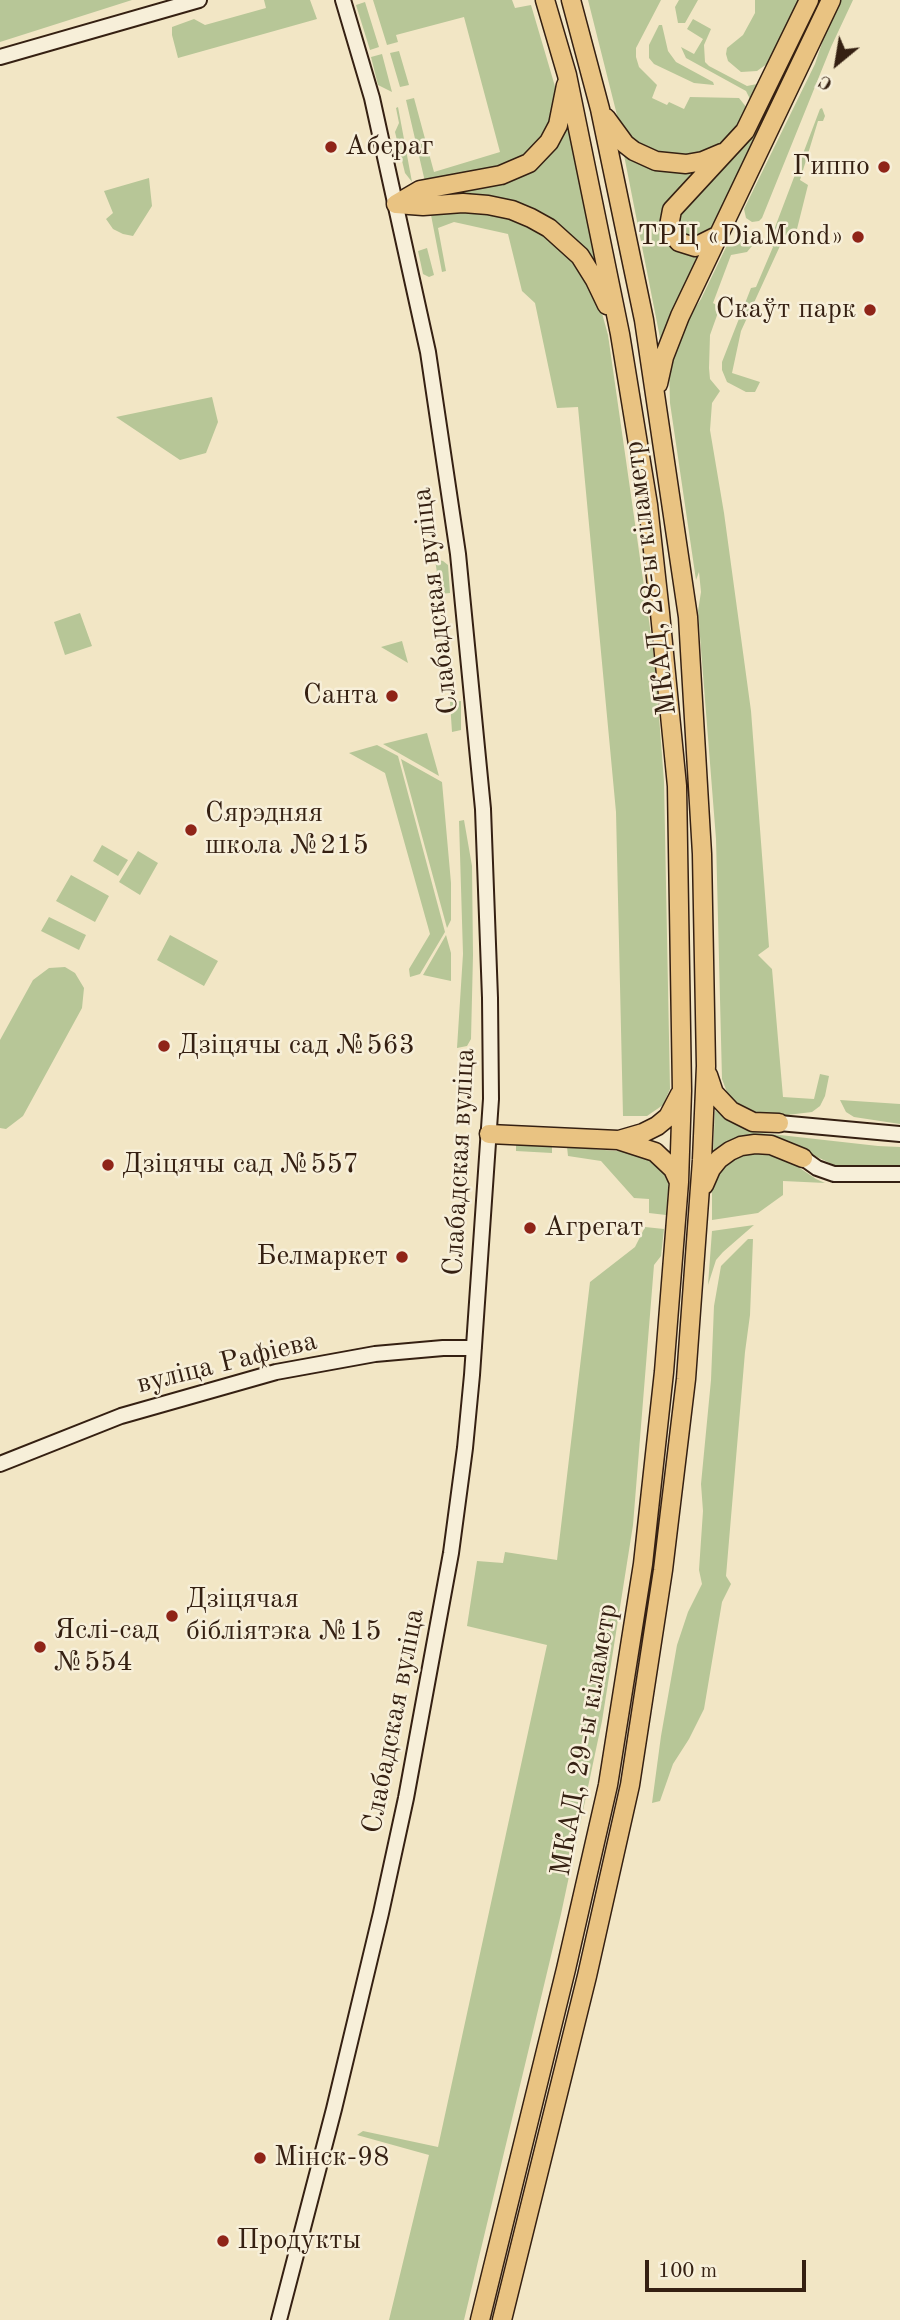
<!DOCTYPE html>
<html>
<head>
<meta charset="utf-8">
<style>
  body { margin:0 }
  #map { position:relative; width:900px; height:2320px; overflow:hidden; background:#f2e6c5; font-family:"Old Standard TT",serif }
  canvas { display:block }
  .north { position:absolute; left:802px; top:28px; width:70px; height:70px; -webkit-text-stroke:5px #f7efd9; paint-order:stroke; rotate:210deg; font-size:19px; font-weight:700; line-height:28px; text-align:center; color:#352012 }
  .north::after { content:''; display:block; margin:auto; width:24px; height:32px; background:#352012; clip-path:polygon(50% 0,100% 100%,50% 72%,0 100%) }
  .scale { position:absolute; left:645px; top:2260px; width:161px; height:32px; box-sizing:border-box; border:4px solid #352012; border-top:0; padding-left:9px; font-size:21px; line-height:24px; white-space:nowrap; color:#352012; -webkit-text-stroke:5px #f7efd9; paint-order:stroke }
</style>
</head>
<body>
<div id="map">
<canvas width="900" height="2320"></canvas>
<div class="north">С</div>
<div class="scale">100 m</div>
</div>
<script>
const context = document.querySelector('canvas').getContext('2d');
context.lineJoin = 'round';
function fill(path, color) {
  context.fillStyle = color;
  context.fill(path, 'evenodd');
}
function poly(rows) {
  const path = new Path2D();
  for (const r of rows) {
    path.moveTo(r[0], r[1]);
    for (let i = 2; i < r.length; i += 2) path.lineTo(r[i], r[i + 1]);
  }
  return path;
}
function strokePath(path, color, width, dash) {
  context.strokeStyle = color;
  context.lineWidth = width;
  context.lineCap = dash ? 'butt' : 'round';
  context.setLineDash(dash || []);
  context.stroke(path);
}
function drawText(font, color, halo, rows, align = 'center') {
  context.font = font + ' "Old Standard TT",serif';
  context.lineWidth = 5;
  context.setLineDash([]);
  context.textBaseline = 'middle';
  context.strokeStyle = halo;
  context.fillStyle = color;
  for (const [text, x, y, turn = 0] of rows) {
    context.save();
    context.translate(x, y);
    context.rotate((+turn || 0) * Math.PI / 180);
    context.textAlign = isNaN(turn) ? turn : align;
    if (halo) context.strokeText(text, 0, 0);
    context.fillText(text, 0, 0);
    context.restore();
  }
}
const green = poly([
  [0,0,132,0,0,42],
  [264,0,310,0,317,19,178,58,172,35,172,27,194,19,205,25,266,8],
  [373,0,512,0,515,8,531,5,559,100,550,131,515,165,426,186,406,100,414,98,434,172,500,152,464,17,396,35,398,42,387,45],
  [588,0,661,0,636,48,636,57,639,67,657,85,652,98,667,105,669,102,684,109,690,97,739,98,747,108,741,127,710,154,655,158,621,131],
  [679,0,698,0,685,23,678,23,675,7],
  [755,0,801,0,771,61,757,71,741,72,728,61,726,54,727,48,743,35,755,13],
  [817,0,823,0,710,235,705,240,682,238,675,219,743,146],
  [839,0,853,0,831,47,762,218,759,221,752,222,746,218,744,209,815,64,831,16],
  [365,2,379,47,370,50,356,5],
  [693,19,711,29,704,45,705,62,709,66,747,86,762,83,752,103,746,91,686,58,681,47,694,54,703,39,687,29],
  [659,25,662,25,668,51,676,62,713,82,714,85,694,83,654,64,649,58,649,45],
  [399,51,409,85,400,87,390,53],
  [382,54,392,92,378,85,371,57],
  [398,107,412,182,405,173,395,132,399,123,396,108],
  [822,108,825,116,823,121,818,121,800,180,808,185,795,237,785,235,741,331,732,373,760,382,755,392,746,392,727,382,722,370,722,362,751,288,756,287,773,247,769,243,820,109],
  [565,128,569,129,596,259,592,262,554,225,424,202,424,195,532,170,542,163,551,153],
  [622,145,705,167,665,222,704,252,662,348],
  [149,178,152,206,133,236,123,234,113,229,106,219,113,213,104,191],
  [474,208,500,213,542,231,576,261,600,306,608,335,655,663,664,782,670,1089,663,1105,647,1116,623,1116,616,812,578,407,557,408,535,303,522,291,508,234,454,222,438,228,446,271,442,272,431,215],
  [740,236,750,242,752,246,747,252,731,255,713,303,720,307,710,335,709,368,710,379,720,391,712,403,710,430,724,513,751,711,769,947,758,955,772,969,783,1097,814,1099,820,1074,829,1076,825,1096,820,1106,812,1112,779,1116,759,1115,742,1108,728,1095,722,1079,716,839,698,611,701,592,699,572,696,580,670,403,669,371,686,322,701,299,728,243],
  [427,248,434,275,429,277,423,274,418,251],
  [212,397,218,422,206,453,180,460,116,417],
  [435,559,443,561,448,565,450,593,440,594],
  [80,613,92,646,65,655,54,622],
  [402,641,408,663,381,647],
  [461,701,461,730,452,732,450,702],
  [427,733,439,776,383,744],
  [377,745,398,756,445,932,420,974,410,977,409,969,430,934,385,773,349,753],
  [401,759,442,782,451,883,451,920,447,928],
  [464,820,472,866,473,955,471,1039,467,1046,457,1048,463,954,459,821],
  [102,845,128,860,118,876,93,861],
  [138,851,158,863,140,895,119,882],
  [71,875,109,896,95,922,56,901],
  [49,917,86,935,79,950,41,931],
  [170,935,218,961,204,986,157,960],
  [446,935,451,953,451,981,423,975],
  [65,967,75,973,84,988,82,1008,23,1116,6,1129,0,1128,0,1040,33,980,49,968],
  [840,1100,900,1104,900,1124,854,1117,846,1112],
  [715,1110,728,1121,753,1132,878,1146,900,1147,900,1165,834,1165,792,1145,713,1153],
  [516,1142,552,1146,552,1153,516,1151],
  [567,1147,642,1153,652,1157,669,1178,666,1215,649,1213,649,1199,634,1198,601,1161,568,1156],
  [766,1151,788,1160,816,1179,825,1183,783,1181,783,1195,758,1213,712,1220,712,1189,719,1170,734,1155],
  [754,1225,723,1252,716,1260,708,1285,712,1231],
  [645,1227,664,1229,661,1256,654,1265,633,1525,602,1721,561,1914,464,2320,389,2320,429,2155,357,2135,363,2131,438,2147,547,1645,467,1626,477,1561,503,1563,505,1552,557,1560,590,1282,635,1247],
  [748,1239,753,1239,750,1315,745,1352,726,1576,731,1584,722,1602,704,1709,689,1739,673,1764,660,1801,652,1803,661,1736,677,1645,688,1612,702,1584,699,1570,703,1511,701,1484,711,1380,714,1306,721,1266]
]);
const secondary = poly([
  [0,57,199,0],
  [779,1123,900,1134],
  [803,1158,817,1168,834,1174,900,1174],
  [0,1464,121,1416,276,1372,375,1354,443,1348,474,1348],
  [279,2320,334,2109,381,1913,406,1798,451,1553,465,1448,472,1375,491,1099,490,998,483,809,458,554,428,352,372,98,343,0]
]);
const highway = poly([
  [606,118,625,144,634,151,656,161,686,164,703,161,722,153],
  [396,204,423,206,463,203,488,205,512,210,531,218,549,228,580,256,595,280,607,305],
  [396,204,420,190,501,175,529,163,549,142,558,125,566,85],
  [719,235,695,247,679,242,673,235,669,226,672,210,745,131,809,0],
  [658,384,664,357,680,316,831,0],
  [708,1075,714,1093,731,1111,753,1122,779,1123],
  [489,1134,618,1140,655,1152,673,1169,679,1182],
  [619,1140,643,1133,657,1126,668,1117,680,1094],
  [704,1185,711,1169,719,1159,730,1151,741,1146,755,1144,771,1145,803,1158],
  [480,2320,566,1969,608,1785,643,1564,664,1372,679,1182,682,1091,677,786,660,613,648,505,620,334,567,75,545,0],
  [502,2320,587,1976,630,1785,663,1570,686,1379,702,1160,706,1066,702,854,688,617,644,320,600,109,571,0]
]);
const markers = [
  [331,147,7,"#8f2418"],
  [884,167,7,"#8f2418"],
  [858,237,7,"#8f2418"],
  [870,310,7,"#8f2418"],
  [392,696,7,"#8f2418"],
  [191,830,7,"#8f2418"],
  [164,1046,7,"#8f2418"],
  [108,1165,7,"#8f2418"],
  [530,1228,7,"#8f2418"],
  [402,1257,7,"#8f2418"],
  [172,1616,7,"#8f2418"],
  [40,1647,7,"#8f2418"],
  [260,2158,7,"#8f2418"],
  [223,2241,7,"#8f2418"]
];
const poiNames = [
  ["Абераг",345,147],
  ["Гиппо",870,167,"right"],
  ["ТРЦ «DiaMond»",844,237,"right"],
  ["Скаўт парк",856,310,"right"],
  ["Санта",378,696,"right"],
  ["Сярэдняя",205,814],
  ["школа №215",205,846],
  ["Дзіцячы сад №563",178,1046],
  ["Дзіцячы сад №557",122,1165],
  ["Агрегат",544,1228],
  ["Белмаркет",388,1257,"right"],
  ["Дзіцячая",186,1600],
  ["бібліятэка №15",186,1632],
  ["Яслі-сад",54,1631],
  ["№554",54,1663],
  ["Мінск-98",274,2158],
  ["Продукты",237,2241]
];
const streetNames = [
  ["МКАД, 28-ы кіламетр",651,578,-97],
  ["Слабадская вуліца",436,601,-97],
  ["Слабадская вуліца",460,1162,-87],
  ["вуліца Рафіева",227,1363,-14],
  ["Слабадская вуліца",394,1721,-79],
  ["МКАД, 29-ы кіламетр",585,1740,-80]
];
fill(green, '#b7c697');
strokePath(secondary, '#352012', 18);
strokePath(highway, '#352012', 21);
strokePath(secondary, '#f7efd9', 14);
strokePath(highway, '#e9c382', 18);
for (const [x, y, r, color] of markers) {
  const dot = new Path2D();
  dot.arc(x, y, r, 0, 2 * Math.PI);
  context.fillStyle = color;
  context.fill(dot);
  strokePath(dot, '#f7efd9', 2.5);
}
drawText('28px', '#352012', '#f7efd9', poiNames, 'left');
drawText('28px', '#352012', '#f7efd9', streetNames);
</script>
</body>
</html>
